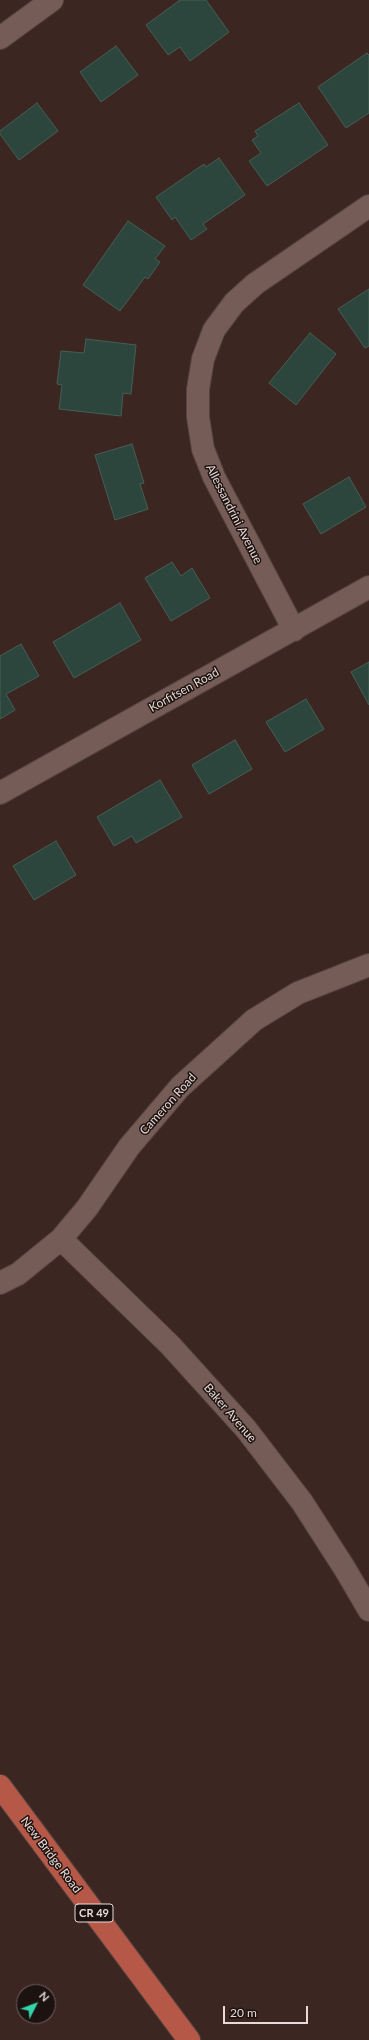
<!DOCTYPE html>
<html>
<head>
<meta charset="utf-8">
<style>
  body { margin:0 }
  #map { position:relative; width:369px; height:2040px; overflow:hidden; background:#3c2621; font-family:Lato,sans-serif }
  canvas { display:block }
  .north { position:absolute; left:16px; top:1984px; width:40px; height:40px; box-sizing:border-box; background:#1c120f; border:1px solid #6e625f; border-radius:50%; rotate:48deg; font-size:11px; font-weight:700; line-height:16px; text-align:center; color:#e9dad7 }
  .north::after { content:''; display:block; margin:auto; width:14px; height:18px; background:#32d4a9; clip-path:polygon(50% 0,100% 100%,50% 72%,0 100%) }
  .scale { position:absolute; left:223px; top:2006px; width:85px; height:18px; box-sizing:border-box; border:2px solid #e9dad7; border-top:0; padding-left:5px; font-size:12px; line-height:14px; white-space:nowrap; color:#e9dad7; -webkit-text-stroke:3px #1c120f; paint-order:stroke }
</style>
</head>
<body>
<div id="map">
<canvas width="369" height="2040"></canvas>
<div class="north">N</div>
<div class="scale">20 m</div>
</div>
<script>
const context = document.querySelector('canvas').getContext('2d');
context.lineJoin = 'round';
function fill(path, color) {
  context.fillStyle = color;
  context.fill(path, 'evenodd');
}
function poly(rows) {
  const path = new Path2D();
  for (const r of rows) {
    path.moveTo(r[0], r[1]);
    for (let i = 2; i < r.length; i += 2) path.lineTo(r[i], r[i + 1]);
  }
  return path;
}
function strokePath(path, color, width, dash) {
  context.strokeStyle = color;
  context.lineWidth = width;
  context.lineCap = dash ? 'butt' : 'round';
  context.setLineDash(dash || []);
  context.stroke(path);
}
function drawText(font, color, halo, rows, align = 'center') {
  context.font = font + ' Lato,sans-serif';
  context.lineWidth = 3;
  context.setLineDash([]);
  context.textBaseline = 'middle';
  context.strokeStyle = halo;
  context.fillStyle = color;
  for (const [text, x, y, turn = 0] of rows) {
    context.save();
    context.translate(x, y);
    context.rotate((+turn || 0) * Math.PI / 180);
    context.textAlign = isNaN(turn) ? turn : align;
    if (halo) context.strokeText(text, 0, 0);
    context.fillText(text, 0, 0);
    context.restore();
  }
}
const building = poly([
  [180,0,206,0,229,32,190,61,180,47,168,55,146,25,180,0],
  [116,46,138,75,101,102,80,72,116,46],
  [367,53,369,55,369,113,346,128,318,87,367,53],
  [37,103,58,131,19,160,0,134,0,131,37,103],
  [299,103,328,145,267,186,249,161,261,153,252,140,258,136,255,131,299,103],
  [219,158,245,195,203,224,207,229,191,240,175,217,172,220,156,197,204,164,206,167,219,158],
  [128,221,165,246,155,259,160,262,148,279,145,277,120,311,83,285,128,221],
  [369,289,369,346,365,348,338,309,369,289],
  [310,333,336,354,296,405,269,383,310,333],
  [86,339,136,345,131,394,123,393,121,416,59,409,62,385,57,384,61,351,84,353,86,339],
  [132,444,144,483,140,484,148,509,115,520,95,455,132,444],
  [349,477,366,507,321,534,303,504,349,477],
  [172,562,181,576,192,568,210,598,171,621,145,578,172,562],
  [120,603,141,640,74,678,53,642,120,603],
  [21,644,39,676,6,694,15,710,0,719,0,656,21,644],
  [369,662,369,705,351,672,369,662],
  [306,699,324,729,285,752,266,722,306,699],
  [235,740,252,769,209,794,192,765,235,740],
  [160,780,182,817,136,843,132,836,114,846,97,817,160,780],
  [56,841,76,875,34,900,13,866,56,841]
]);
const minor = poly([
  [294,630,214,477,203,449,198,417,198,389,203,359,214,330,234,303,255,284,369,206],
  [0,793,369,587],
  [61,1239,170,1345,246,1429,302,1502,345,1569,369,1610],
  [0,1283,18,1274,61,1239,87,1208,129,1147,180,1087,254,1020,298,993,369,965]
]);
const tertiary = poly([
  [0,38,52,0]
]);
const primary = poly([
  [0,1786,189,2040]
]);
const shields = [
  [94,1913,38]
];
const shieldNames = [
  ["CR 49",94,1913]
];
const streetNames = [
  ["Allessandrini Avenue",234,514,63],
  ["Korfitsen Road",184,690,-29],
  ["Cameron Road",168,1104,-48],
  ["Baker Avenue",230,1413,49],
  ["New Bridge Road",51,1855,53]
];
fill(building, '#2d463d');
strokePath(building, '#455f55', 1);
strokePath(minor, '#56433f', 24);
strokePath(tertiary, '#56433f', 24);
strokePath(primary, '#56433f', 24);
strokePath(minor, '#755c57', 22);
strokePath(tertiary, '#755c57', 22);
strokePath(primary, '#b55847', 22);
for (const [x, y, w] of shields) {
  const box = new Path2D();
  box.roundRect(x - w / 2, y - 9, w, 18, 3);
  context.fillStyle = '#1c120f';
  context.fill(box);
  strokePath(box, '#e9dad7', 1);
}
drawText('bold 11px', '#e9dad7', null, shieldNames);
drawText('12px', '#e9dad7', '#1c120f', streetNames);
</script>
</body>
</html>
